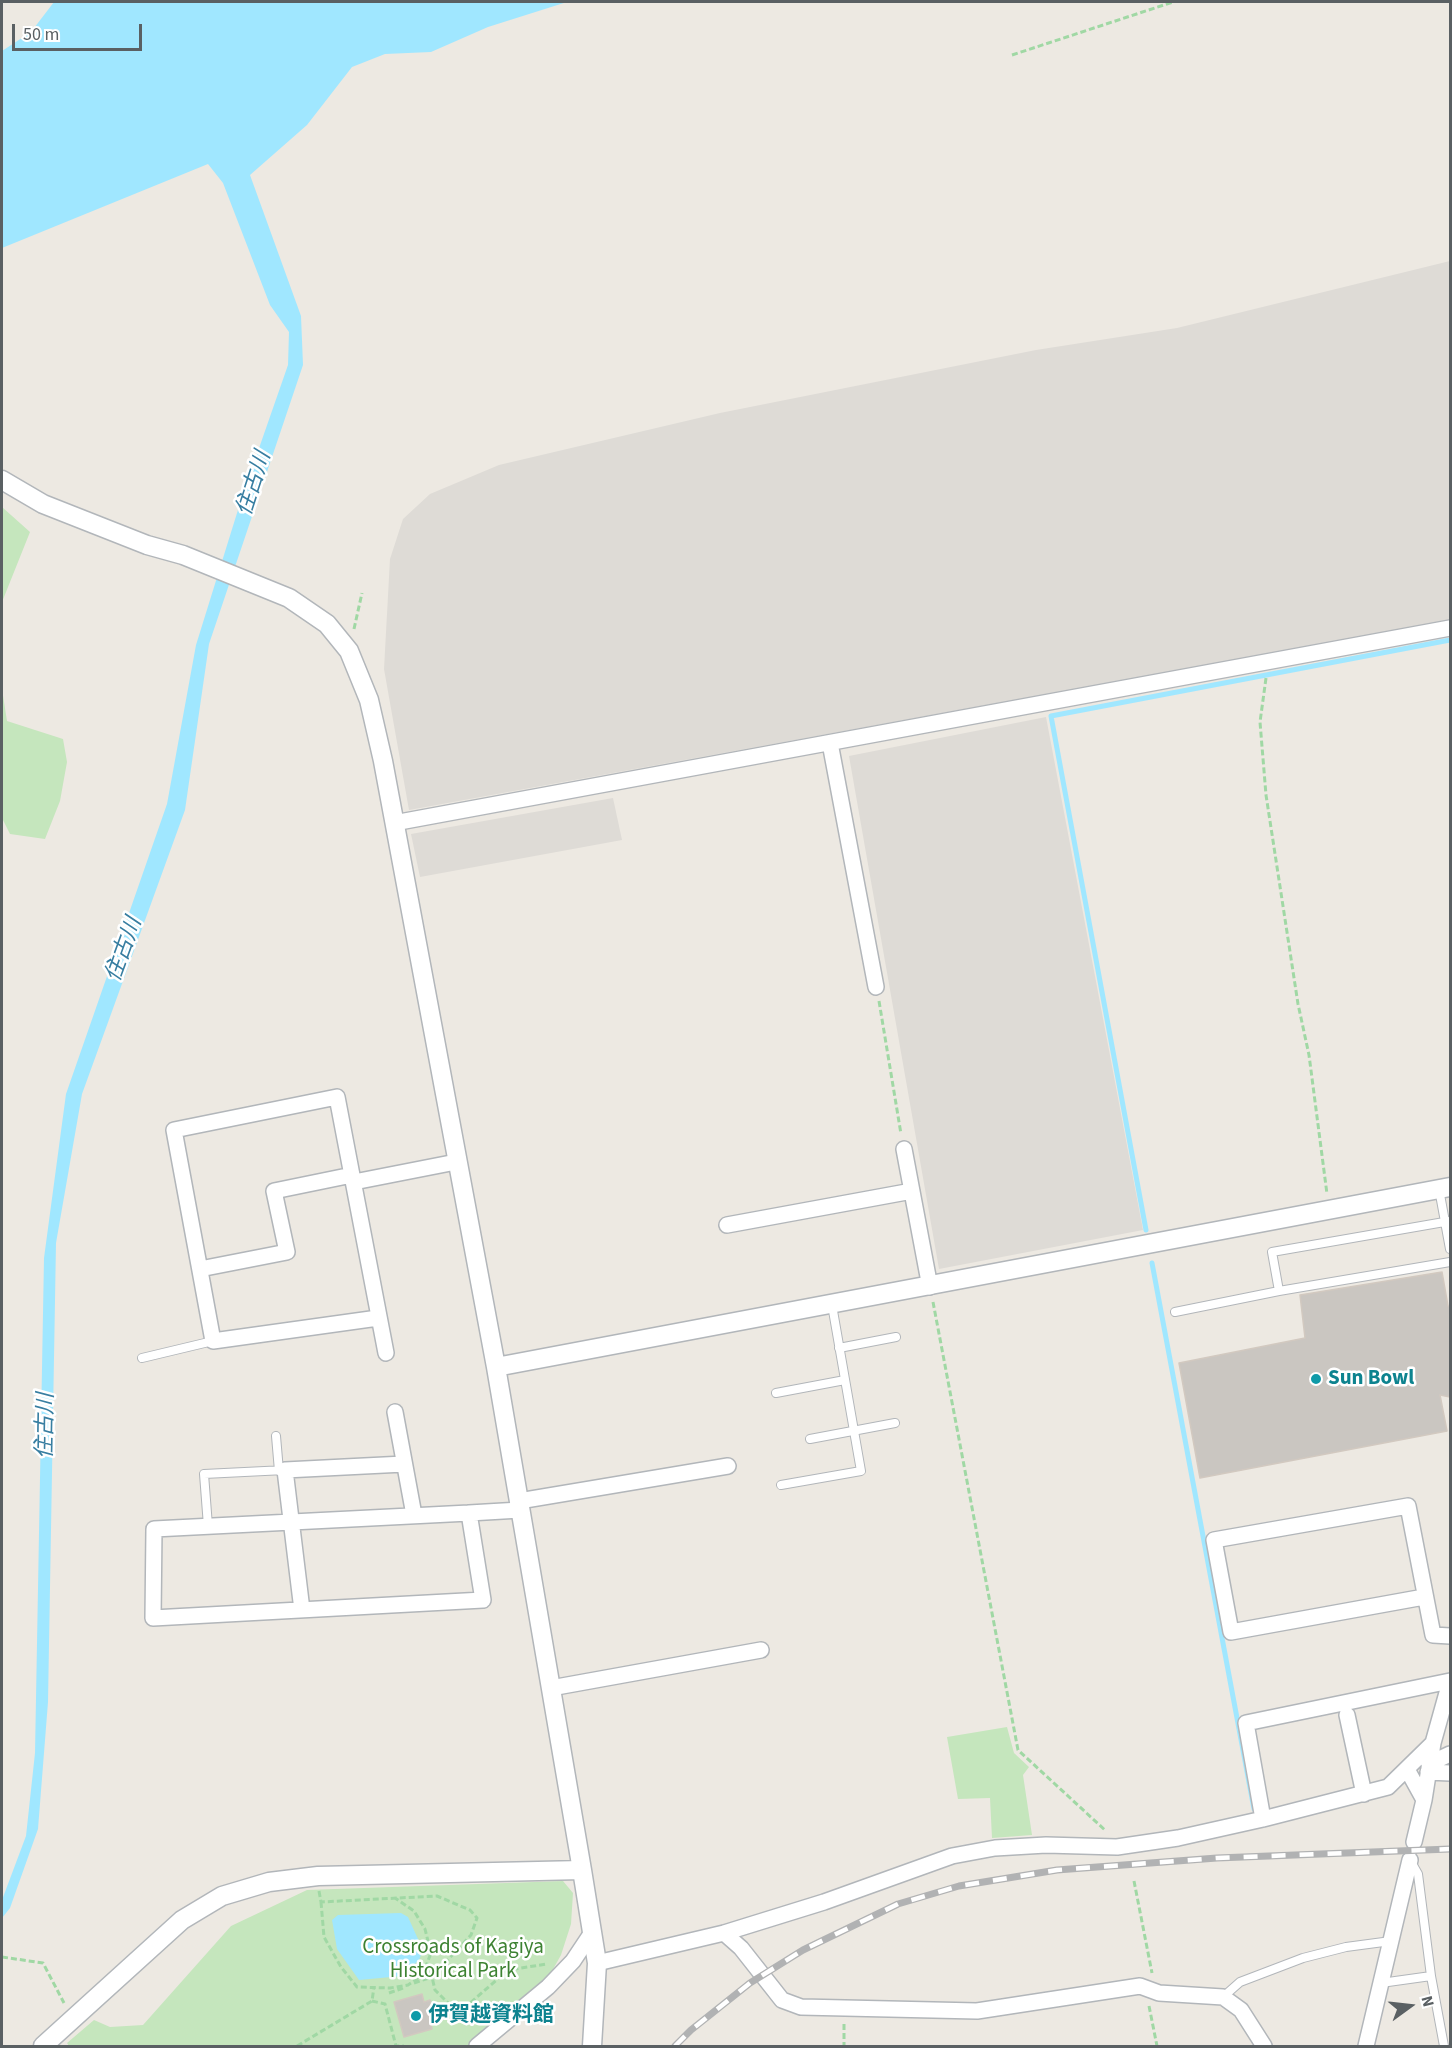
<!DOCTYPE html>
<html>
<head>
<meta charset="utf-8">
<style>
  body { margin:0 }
  #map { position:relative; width:1452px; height:2048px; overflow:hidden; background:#ede9e2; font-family:"Source Sans 3",sans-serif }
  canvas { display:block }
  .frame { position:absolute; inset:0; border:3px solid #5a6063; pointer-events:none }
  .north { position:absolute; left:1380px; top:1976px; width:60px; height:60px; -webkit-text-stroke:4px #fff; paint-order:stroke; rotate:75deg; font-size:16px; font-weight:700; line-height:24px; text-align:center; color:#5a6063 }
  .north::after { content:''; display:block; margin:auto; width:21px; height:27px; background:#5a6063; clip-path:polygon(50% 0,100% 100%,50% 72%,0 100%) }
  .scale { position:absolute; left:12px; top:24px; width:130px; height:27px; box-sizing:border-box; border:3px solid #5a6063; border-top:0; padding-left:8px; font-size:18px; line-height:21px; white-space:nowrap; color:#5a6063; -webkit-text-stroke:4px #fff; paint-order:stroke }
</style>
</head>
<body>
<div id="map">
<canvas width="1452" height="2048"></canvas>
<div class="frame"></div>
<div class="north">N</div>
<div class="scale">50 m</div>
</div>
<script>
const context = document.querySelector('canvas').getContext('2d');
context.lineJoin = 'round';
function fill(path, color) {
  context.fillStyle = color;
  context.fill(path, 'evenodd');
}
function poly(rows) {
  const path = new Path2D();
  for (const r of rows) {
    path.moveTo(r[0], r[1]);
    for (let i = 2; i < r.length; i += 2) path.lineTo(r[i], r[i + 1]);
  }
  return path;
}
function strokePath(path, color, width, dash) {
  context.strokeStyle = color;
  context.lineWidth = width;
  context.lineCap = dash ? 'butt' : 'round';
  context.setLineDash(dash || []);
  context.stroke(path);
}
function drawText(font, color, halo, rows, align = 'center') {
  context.font = font + ' "Source Sans 3","Noto Sans JP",sans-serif';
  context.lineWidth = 5;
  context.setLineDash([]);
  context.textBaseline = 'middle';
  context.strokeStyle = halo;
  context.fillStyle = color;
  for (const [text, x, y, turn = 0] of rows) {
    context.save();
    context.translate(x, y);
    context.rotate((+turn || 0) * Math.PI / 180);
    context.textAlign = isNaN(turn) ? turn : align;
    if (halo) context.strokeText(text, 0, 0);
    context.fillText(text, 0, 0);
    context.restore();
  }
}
const industrial = poly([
  [1450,261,1450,621,409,810,384,669,390,559,403,519,430,494,499,465,720,413,1036,350,1177,328],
  [1046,717,1143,1230,939,1269,849,756],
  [613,798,622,840,420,877,411,834]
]);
const green = poly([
  [2,507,30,532,2,602],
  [2,689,7,721,63,739,67,762,60,801,45,839,10,834,2,818],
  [1007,1727,1014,1753,1029,1767,1023,1775,1032,1835,992,1838,990,1798,958,1799,947,1737],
  [563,1881,573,1893,571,1924,561,1955,547,1980,467,2046,69,2046,67,2043,94,2020,110,2027,143,2025,231,1926,307,1890]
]);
const water = poly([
  [54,2,567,2,488,27,431,52,385,54,352,67,307,125,250,175,301,316,303,365,209,644,185,810,82,1094,56,1243,48,1702,38,1829,10,1908,2,1918,2,1900,26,1836,35,1753,44,1258,66,1094,167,804,196,645,242,497,288,365,289,332,270,305,223,183,208,164,2,248,2,51,31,32],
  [401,1913,408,1917,423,1950,419,1960,402,1976,359,1980,337,1949,332,1920,338,1915]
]);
const stream = poly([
  [1146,1230,1051,716,1450,640],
  [1152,1263,1254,1809]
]);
const building = poly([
  [1442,1272,1448,1306,1450,1307,1450,1397,1440,1395,1447,1431,1200,1478,1179,1363,1305,1338,1300,1295,1442,1272],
  [422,1994,424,2002,430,2000,435,2015,429,2016,432,2029,404,2037,394,2002,422,1994]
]);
const path = poly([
  [1012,55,1173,2],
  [354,629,362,593],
  [1266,678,1260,722,1266,795,1298,1004,1309,1055,1327,1194],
  [879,1001,901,1134],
  [933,1302,1018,1750,1106,1831],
  [1134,1881,1152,1973],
  [319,1891,321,1902,437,1896,470,1910,477,1918,471,1935,432,1977,435,1990,452,2007,469,2004,508,1970,547,1964],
  [321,1902,324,1937,341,1967,357,1987,390,1988,408,1985,417,1979,424,1971,431,1953,425,1929,414,1911,395,1898],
  [2,1957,43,1963,64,2003],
  [414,1983,432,1977],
  [389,1993,403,1988],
  [372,2001,385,2004,396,2046,404,2046],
  [1149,2006,1157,2046],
  [844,2024,844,2046],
  [297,2046,372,2001,374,1987]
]);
const service = poly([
  [1439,1189,1450,1249],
  [1279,1291,1450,1262],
  [1175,1312,1279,1291,1272,1252,1450,1221],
  [839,1348,896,1337],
  [142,1358,213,1341],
  [776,1393,845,1380],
  [276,1436,279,1471],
  [810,1439,895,1423],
  [781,1485,861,1471,832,1305],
  [208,1526,204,1474,285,1470],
  [1414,1842,1410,1860,1418,1874,1431,1976,1444,2046],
  [1381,1983,1431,1976],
  [1223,1997,1240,1982,1303,1958,1346,1947,1391,1941]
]);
const minor = poly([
  [830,743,876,987],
  [394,823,1450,628],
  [904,1149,930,1287],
  [354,1182,456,1162],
  [727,1225,912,1191],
  [200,1269,287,1252,274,1191,352,1175],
  [378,1318,213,1341,174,1130,337,1097,386,1353],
  [395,1412,414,1515],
  [519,1501,728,1466],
  [469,1513,483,1600,153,1618,154,1529,469,1513],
  [469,1513,520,1510],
  [1424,1597,1231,1632,1214,1540,1408,1506,1433,1635,1450,1636],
  [302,1610,285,1470,404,1464],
  [551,1688,761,1650],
  [1347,1715,1364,1794],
  [1429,1764,1450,1754],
  [1408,1771,1424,1800,1414,1842],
  [1428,1772,1450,1773],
  [1424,1800,1433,1743],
  [1263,1819,1246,1723,1450,1681],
  [724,1933,741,1948,782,2000,801,2007,977,2011,1140,1986,1159,1993,1223,1997,1241,2010,1264,2046],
  [597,1963,724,1933,824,1902,952,1856,995,1848,1046,1845,1117,1847,1178,1838,1263,1819,1388,1787,1433,1743,1450,1682],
  [477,2046,548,1987,573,1961,591,1934],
  [1366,2046,1410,1860]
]);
const tertiary = poly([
  [2,480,43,504,147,545,183,555,289,598,327,624,349,651,369,700,383,761,496,1367,582,1870,597,1963,592,2046],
  [496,1367,1450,1187],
  [43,2046,182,1920,222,1896,269,1882,318,1876,582,1870]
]);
const rail = poly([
  [675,2046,691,2030,750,1983,803,1950,898,1904,959,1886,1057,1870,1217,1858,1450,1849]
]);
const markers = [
  [1316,1379,6,"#0f9aa8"],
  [416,2016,6,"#0f9aa8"]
];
const cultureNames = [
  ["Sun Bowl",1328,1379],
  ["伊賀越資料館",428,2016]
];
const parkNames = [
  ["Crossroads of Kagiya",453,1948],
  ["Historical Park",453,1972]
];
const waterNames = [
  ["住古川",255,484,-72],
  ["住古川",125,950,-70],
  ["住古川",47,1426,-89]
];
fill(industrial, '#dedbd6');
fill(green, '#c5e6bd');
fill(water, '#a0e7ff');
strokePath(stream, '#a0e7ff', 5);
fill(building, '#cac6c1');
strokePath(building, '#d2c9c0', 1.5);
strokePath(service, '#b2b6ba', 10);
strokePath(minor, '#b2b6ba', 18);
strokePath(tertiary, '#b2b6ba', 21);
strokePath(path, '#a0d8a4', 3, [6, 3]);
strokePath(service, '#fff', 8);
strokePath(minor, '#fff', 15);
strokePath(tertiary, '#fff', 18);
strokePath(rail, '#b1b2b3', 7);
strokePath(rail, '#fff', 4.5, [14]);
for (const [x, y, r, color] of markers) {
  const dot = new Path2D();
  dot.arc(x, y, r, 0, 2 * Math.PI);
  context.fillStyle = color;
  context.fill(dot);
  strokePath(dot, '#fff', 2);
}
drawText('bold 21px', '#0d838f', '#fff', cultureNames, 'left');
drawText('21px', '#3d8232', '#fff', parkNames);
drawText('italic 22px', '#377ea1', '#fff', waterNames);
</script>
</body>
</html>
